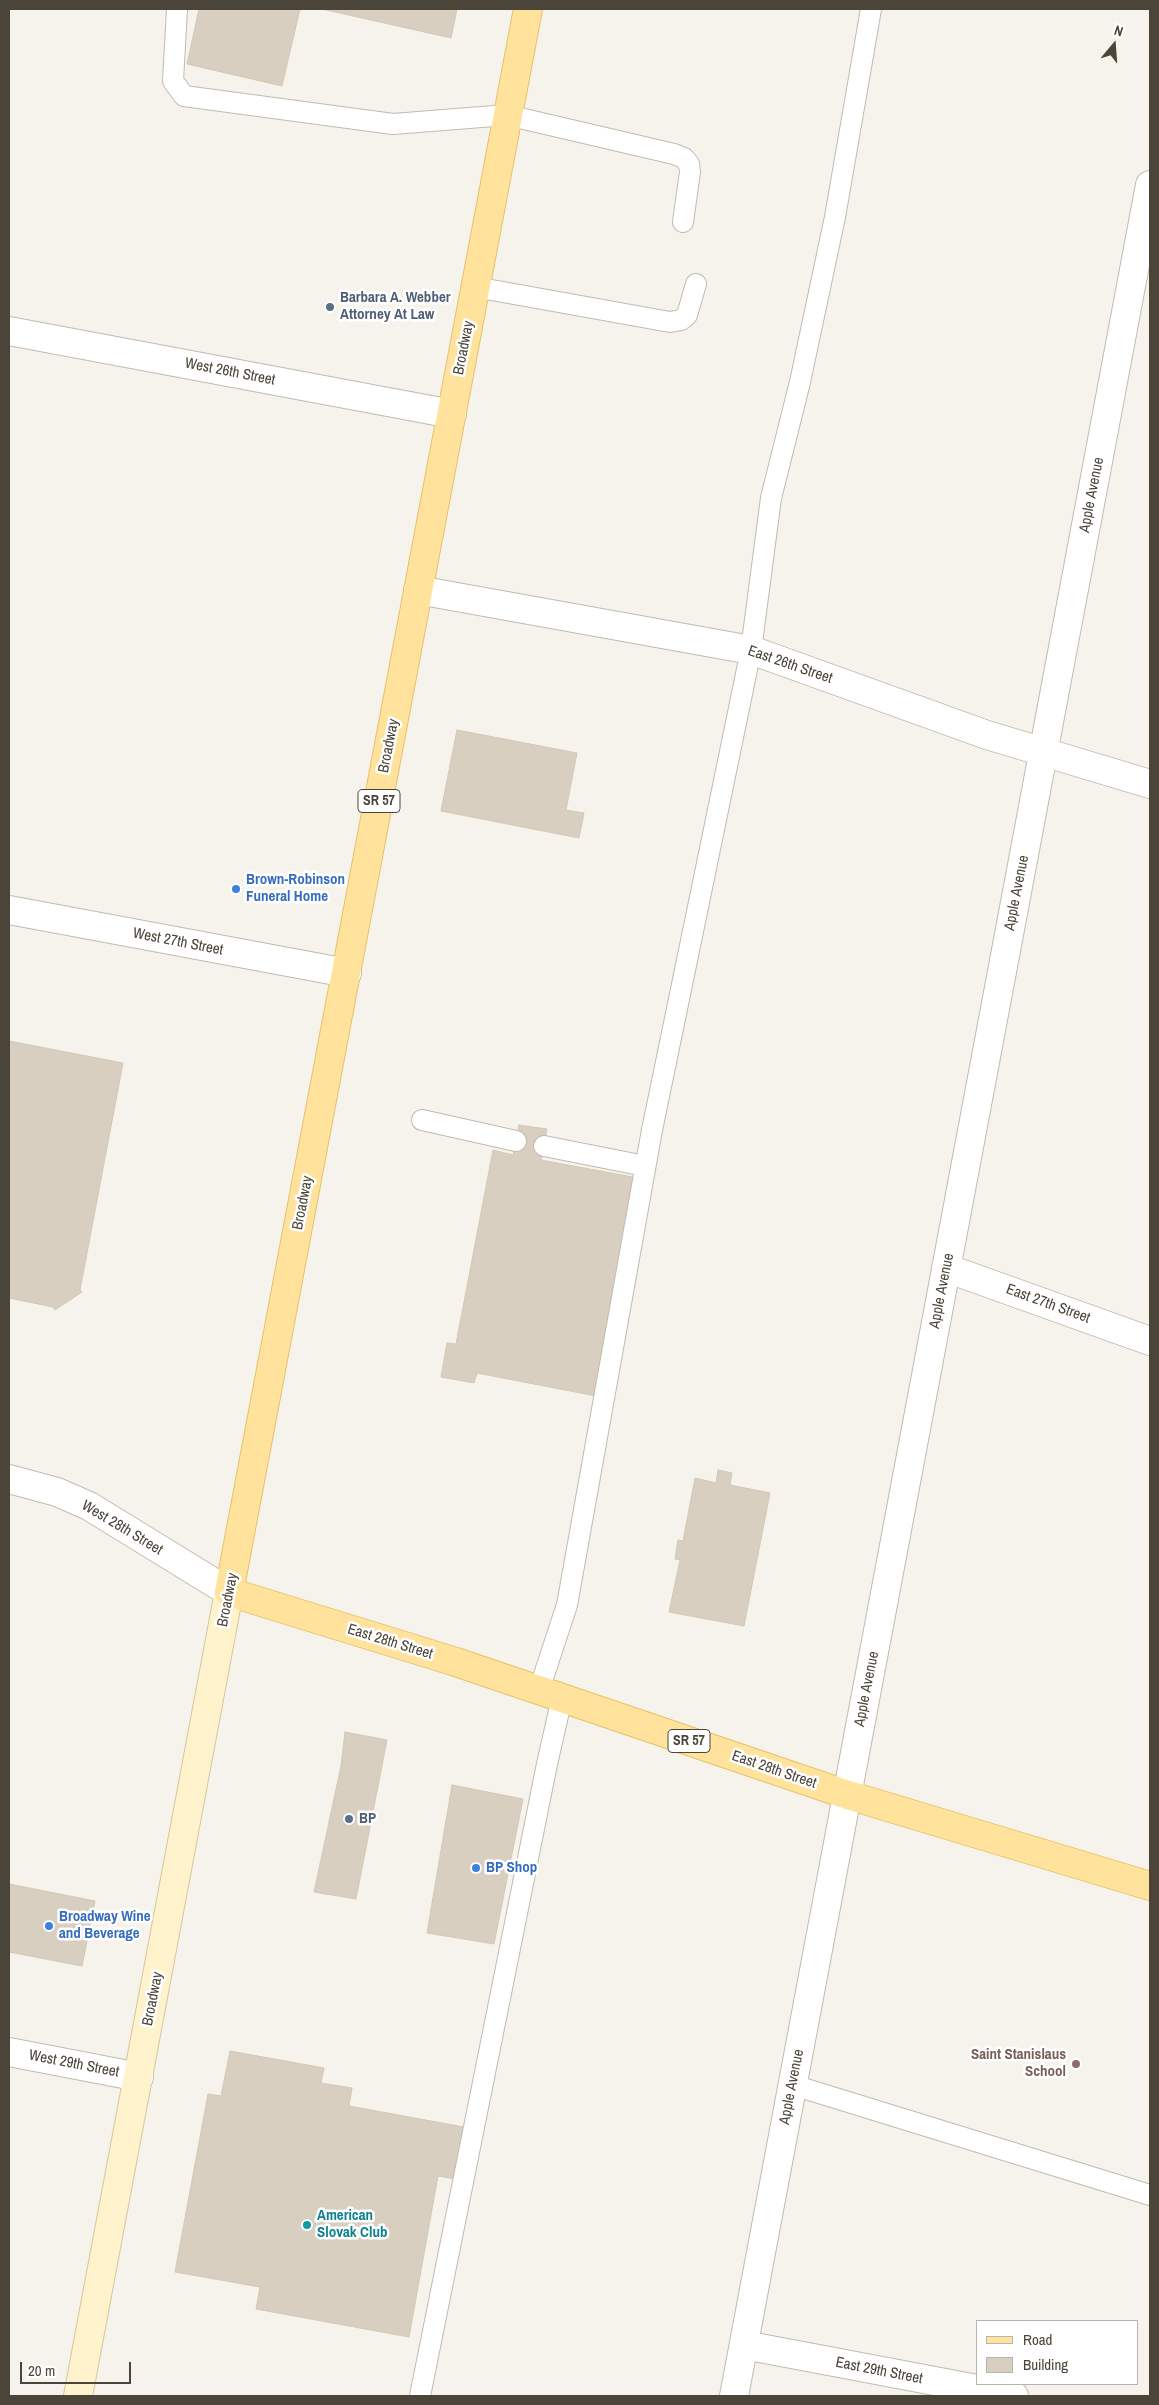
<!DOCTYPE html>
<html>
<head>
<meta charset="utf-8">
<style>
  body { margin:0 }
  #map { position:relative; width:1159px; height:2405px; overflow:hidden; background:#f6f3ec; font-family:"Archivo Narrow",sans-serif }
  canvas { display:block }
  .frame { position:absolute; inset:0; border:10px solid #4b4439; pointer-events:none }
  .legend { position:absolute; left:976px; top:2320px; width:162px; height:65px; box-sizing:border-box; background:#fff; border:1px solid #b7b4b0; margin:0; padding:6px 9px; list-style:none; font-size:15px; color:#4b4439 }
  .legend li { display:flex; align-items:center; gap:10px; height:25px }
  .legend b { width:25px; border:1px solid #b7b4b0 }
  .north { position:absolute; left:1089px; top:20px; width:50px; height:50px; -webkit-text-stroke:4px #fff; paint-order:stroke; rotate:18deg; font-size:14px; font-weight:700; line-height:20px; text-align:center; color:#4b4439 }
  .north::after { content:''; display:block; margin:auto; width:18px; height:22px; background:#4b4439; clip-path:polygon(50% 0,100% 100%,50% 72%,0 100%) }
  .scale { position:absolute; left:20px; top:2362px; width:111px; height:22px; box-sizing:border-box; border:2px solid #4b4439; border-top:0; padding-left:6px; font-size:15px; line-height:18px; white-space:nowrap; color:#4b4439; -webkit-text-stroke:4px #fff; paint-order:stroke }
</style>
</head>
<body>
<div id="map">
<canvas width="1159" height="2405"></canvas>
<div class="frame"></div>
<ul class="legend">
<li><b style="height:6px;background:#ffe39c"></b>Road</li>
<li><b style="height:14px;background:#d8cfc1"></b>Building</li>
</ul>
<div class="north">N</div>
<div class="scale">20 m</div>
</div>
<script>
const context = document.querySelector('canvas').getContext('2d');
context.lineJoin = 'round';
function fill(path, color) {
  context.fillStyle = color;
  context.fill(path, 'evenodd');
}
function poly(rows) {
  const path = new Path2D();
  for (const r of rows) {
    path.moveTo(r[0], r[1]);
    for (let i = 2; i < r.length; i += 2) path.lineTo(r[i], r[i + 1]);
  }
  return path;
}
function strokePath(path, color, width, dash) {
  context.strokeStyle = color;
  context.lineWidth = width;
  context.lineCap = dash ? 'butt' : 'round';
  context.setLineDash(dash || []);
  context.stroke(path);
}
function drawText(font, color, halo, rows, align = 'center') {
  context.font = font + ' "Archivo Narrow",sans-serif';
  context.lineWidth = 5;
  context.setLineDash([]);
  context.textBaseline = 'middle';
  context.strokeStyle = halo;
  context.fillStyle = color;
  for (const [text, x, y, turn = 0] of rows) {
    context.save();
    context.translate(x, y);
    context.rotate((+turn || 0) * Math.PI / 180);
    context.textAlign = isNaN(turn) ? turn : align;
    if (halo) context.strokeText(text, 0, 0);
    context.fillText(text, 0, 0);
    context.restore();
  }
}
const building = poly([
  [199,9,300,9,282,86,187,64,199,9],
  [322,9,457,9,451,38,322,9],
  [457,730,577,753,566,810,584,813,579,838,441,811,457,730],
  [9,1041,123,1063,80,1290,82,1292,55,1310,53,1307,9,1298,9,1041],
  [519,1125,547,1129,541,1160,638,1178,596,1396,477,1373,474,1383,441,1377,447,1343,456,1344,493,1150,513,1155,519,1125],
  [718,1470,732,1473,730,1485,770,1493,744,1626,669,1612,680,1560,675,1559,678,1540,683,1541,695,1478,716,1483,718,1470],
  [345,1732,387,1740,356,1899,314,1892,341,1766,345,1732],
  [452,1785,523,1799,494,1944,427,1933,452,1785],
  [9,1884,95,1901,82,1966,9,1952,9,1884],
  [230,2051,324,2068,321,2083,352,2088,349,2106,464,2127,455,2179,438,2176,409,2337,256,2309,260,2287,175,2272,208,2094,221,2096,230,2051]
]);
const service = poly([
  [177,9,173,81,184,96,393,124,507,115,674,154,684,158,689,164,690,172,683,222],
  [475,287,670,322,681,320,687,315,696,284],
  [422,1120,516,1141],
  [544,1146,645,1166],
  [539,1690,567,1605,652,1130,751,650,771,498,800,382,835,217,871,9],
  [793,2085,1150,2195],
  [420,2396,547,1764,562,1698]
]);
const minor = poly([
  [9,331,452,414],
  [418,590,751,650,987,735,1150,784],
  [9,910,347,973],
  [946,1268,1150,1341],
  [9,1479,57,1492,89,1506,229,1592],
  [9,2052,139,2077],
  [744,2345,1014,2396],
  [734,2396,1150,185]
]);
const secondary = poly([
  [78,2396,229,1592]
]);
const primary = poly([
  [528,9,229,1592,456,1662,848,1795,1150,1886]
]);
const markers = [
  [330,307,5,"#5c6f8a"],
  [236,889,5,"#3f7fe0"],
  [349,1819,5,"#5c6f8a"],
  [476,1868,5,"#3f7fe0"],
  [49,1926,5,"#3f7fe0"],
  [1076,2064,5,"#8d6e63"],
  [307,2225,5,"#0f9aa8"]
];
const shields = [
  [379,801,42],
  [689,1741,42]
];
const shieldNames = [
  ["SR 57",379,801],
  ["SR 57",689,1741]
];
const serviceNames = [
  ["Barbara A. Webber",340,298],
  ["Attorney At Law",340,315],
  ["BP",359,1819]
];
const streetNames = [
  ["Broadway",464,348,-79],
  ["West 26th Street",230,372,11],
  ["Apple Avenue",1092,495,-79],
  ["East 26th Street",790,665,19],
  ["Broadway",389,746,-79],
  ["Apple Avenue",1017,893,-79],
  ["West 27th Street",178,942,11],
  ["Broadway",303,1203,-79],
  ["Apple Avenue",942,1291,-79],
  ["East 27th Street",1048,1304,20],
  ["West 28th Street",122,1528,31],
  ["Broadway",228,1600,-79],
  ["East 28th Street",390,1642,17],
  ["Apple Avenue",867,1689,-79],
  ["East 28th Street",774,1770,19],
  ["Broadway",153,1999,-79],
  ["West 29th Street",74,2064,11],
  ["Apple Avenue",792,2087,-79],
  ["East 29th Street",879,2371,11]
];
const shopNames = [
  ["Brown-Robinson",246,880],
  ["Funeral Home",246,897],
  ["BP Shop",486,1868],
  ["Broadway Wine",59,1917],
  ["and Beverage",59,1934]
];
const educationNames = [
  ["Saint Stanislaus",1066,2055],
  ["School",1066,2072]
];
const cultureNames = [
  ["American",317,2216],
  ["Slovak Club",317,2233]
];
fill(building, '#d8cfc1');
strokePath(building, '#d3c7b4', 1);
strokePath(service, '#c2bbae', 22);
strokePath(minor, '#c2bbae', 30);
strokePath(secondary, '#d6c79b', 30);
strokePath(primary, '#e6c16a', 30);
strokePath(service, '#fff', 20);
strokePath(minor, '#fff', 28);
strokePath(secondary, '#fff3cd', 28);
strokePath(primary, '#ffe39c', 28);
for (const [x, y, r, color] of markers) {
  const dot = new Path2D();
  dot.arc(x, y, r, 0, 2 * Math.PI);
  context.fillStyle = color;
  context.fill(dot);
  strokePath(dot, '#fff', 2);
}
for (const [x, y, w] of shields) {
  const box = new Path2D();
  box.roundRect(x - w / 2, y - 11.5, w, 23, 4);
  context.fillStyle = '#fff';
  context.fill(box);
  strokePath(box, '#4b4439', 1);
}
drawText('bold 14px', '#4b4439', null, shieldNames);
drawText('bold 15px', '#4e5e75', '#fff', serviceNames, 'left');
drawText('15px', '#4b4439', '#fff', streetNames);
drawText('bold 15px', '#366cbe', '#fff', shopNames, 'left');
drawText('bold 15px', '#785e54', '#fff', educationNames, 'right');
drawText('bold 15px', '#0d838f', '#fff', cultureNames, 'left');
</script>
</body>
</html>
